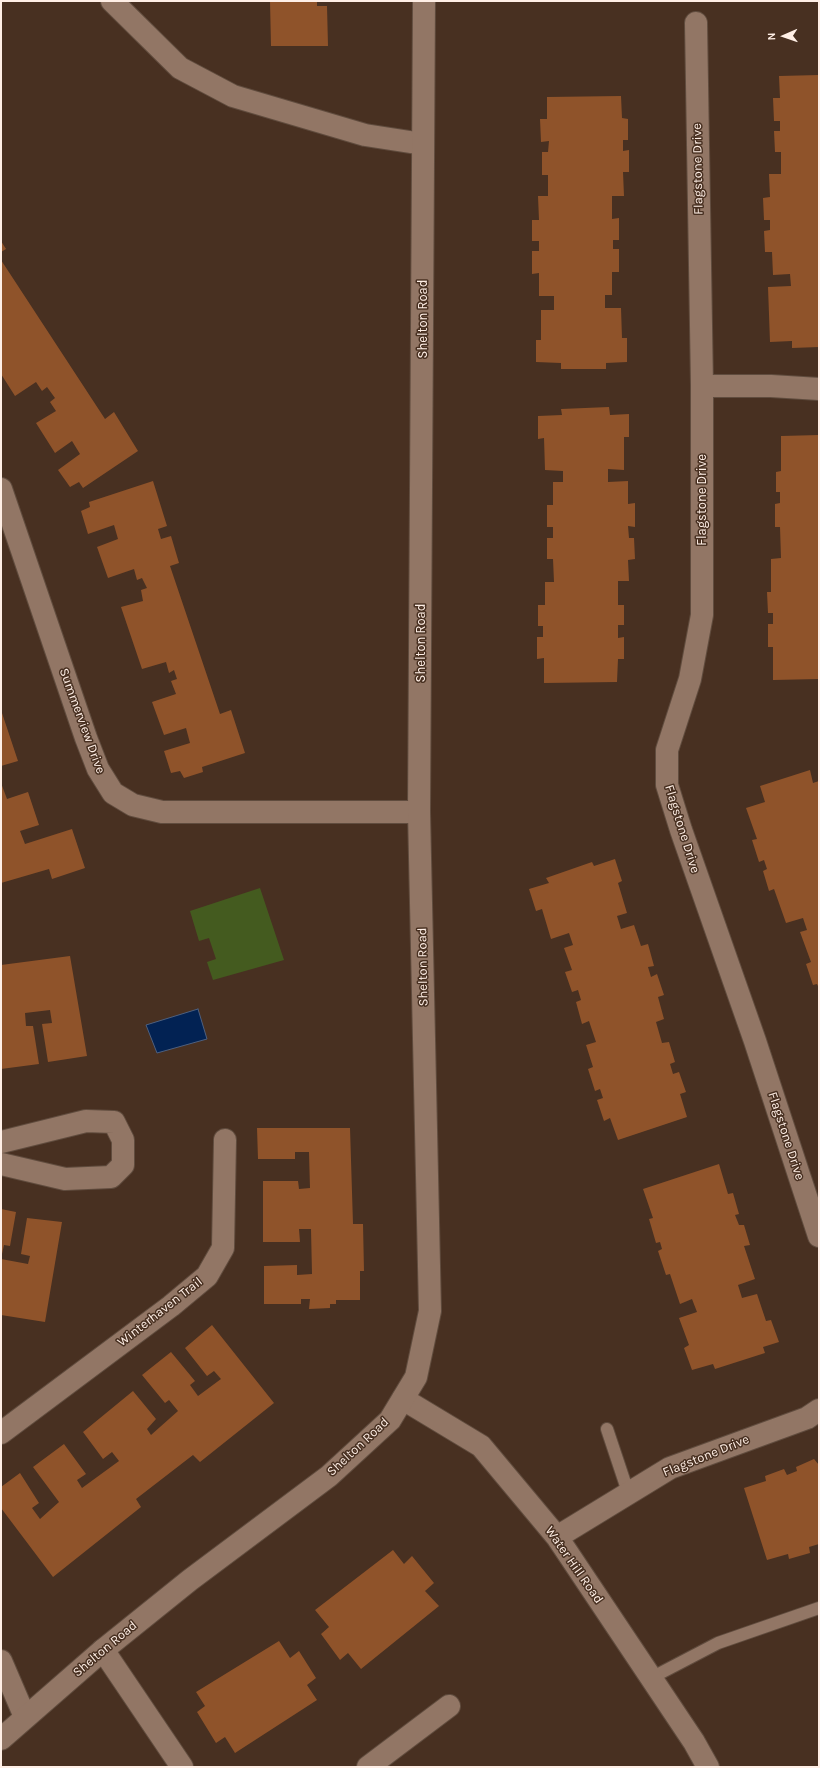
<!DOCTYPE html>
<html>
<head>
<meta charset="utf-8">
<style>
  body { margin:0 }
  #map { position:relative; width:820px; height:1768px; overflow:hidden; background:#483021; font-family:Karla,sans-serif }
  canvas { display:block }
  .frame { position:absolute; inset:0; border:2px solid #ffefe6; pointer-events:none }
  .north { position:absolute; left:764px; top:16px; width:40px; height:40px; -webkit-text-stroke:3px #483021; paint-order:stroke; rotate:268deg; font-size:11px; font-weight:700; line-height:16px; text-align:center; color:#ffefe6 }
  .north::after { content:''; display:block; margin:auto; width:14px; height:18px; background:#ffefe6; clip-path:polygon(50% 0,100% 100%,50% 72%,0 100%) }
</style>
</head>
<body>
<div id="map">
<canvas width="820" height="1768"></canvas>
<div class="frame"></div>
<div class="north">N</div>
</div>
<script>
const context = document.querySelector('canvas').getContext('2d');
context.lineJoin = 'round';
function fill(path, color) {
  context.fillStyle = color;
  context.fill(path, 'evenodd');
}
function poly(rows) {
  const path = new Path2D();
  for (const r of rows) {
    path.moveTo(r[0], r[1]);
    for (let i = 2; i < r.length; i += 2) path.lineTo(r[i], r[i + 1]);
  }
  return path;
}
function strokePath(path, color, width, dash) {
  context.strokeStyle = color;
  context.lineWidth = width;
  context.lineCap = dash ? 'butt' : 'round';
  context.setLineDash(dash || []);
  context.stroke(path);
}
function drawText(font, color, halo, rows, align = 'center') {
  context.font = font + ' Karla,sans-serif';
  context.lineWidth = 3;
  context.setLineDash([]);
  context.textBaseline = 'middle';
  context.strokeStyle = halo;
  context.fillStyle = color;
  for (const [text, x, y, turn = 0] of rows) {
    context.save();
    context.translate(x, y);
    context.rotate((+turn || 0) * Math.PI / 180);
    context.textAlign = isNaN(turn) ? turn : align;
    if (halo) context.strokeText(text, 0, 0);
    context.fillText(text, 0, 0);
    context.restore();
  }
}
const green = poly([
  [260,888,284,960,213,980,207,962,216,959,209,938,199,941,190,911]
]);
const water = poly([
  [198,1009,207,1039,157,1053,146,1025,198,1009]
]);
const building = poly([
  [270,1,317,1,317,6,327,6,328,46,271,46],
  [819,75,819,347,792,348,792,341,770,342,768,287,791,286,790,274,773,275,772,252,765,252,764,231,770,230,770,220,764,220,763,198,770,197,769,174,781,174,781,152,775,152,774,131,780,131,780,121,774,121,773,98,780,98,779,76],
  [621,96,622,118,628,119,628,140,623,140,623,151,629,150,629,172,623,172,624,196,612,196,612,219,619,218,619,240,613,240,613,249,619,249,619,272,612,272,612,295,605,295,605,308,621,308,622,338,627,338,627,362,606,363,606,369,561,369,561,363,536,362,536,340,541,340,541,310,554,310,554,296,539,296,539,273,532,274,532,251,539,251,539,241,532,241,532,220,539,220,538,196,548,196,548,175,542,175,542,152,548,152,549,141,541,142,540,119,547,119,547,97],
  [1,241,6,249,1,252],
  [1,260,105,419,114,412,138,451,83,488,79,482,70,487,58,470,80,454,72,441,55,453,36,423,56,411,50,402,55,398,47,387,42,391,36,382,15,396,1,374],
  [609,407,610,415,629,414,629,437,624,437,624,470,608,469,608,482,628,481,628,504,635,503,635,527,628,526,629,538,634,538,635,559,628,560,629,581,618,581,618,605,624,605,624,625,618,625,618,638,624,637,624,659,618,659,617,682,544,683,544,658,537,659,537,637,543,637,543,626,538,626,538,605,545,605,545,582,554,582,553,559,547,559,547,538,553,538,553,527,547,527,547,505,553,505,553,482,563,482,563,471,545,470,544,438,538,439,538,416,562,415,561,409],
  [819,435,819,679,773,680,773,647,768,647,768,624,773,624,773,613,768,613,767,592,771,592,771,559,781,558,780,527,775,527,775,504,780,503,780,492,776,492,776,472,781,471,781,436],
  [153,481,167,526,158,529,161,539,171,536,179,563,170,566,220,714,231,710,245,753,202,767,203,772,184,778,180,771,171,773,164,751,190,743,186,728,164,735,152,702,176,694,171,681,177,679,174,670,169,673,166,662,142,669,121,607,143,601,141,590,147,588,142,578,137,580,134,569,108,578,97,547,118,539,114,525,88,534,81,511,90,507,89,502],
  [1,710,18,761,1,766],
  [810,770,813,783,819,781,819,988,817,984,813,985,806,964,811,962,800,932,807,930,803,918,786,923,774,889,769,891,763,871,767,869,764,860,759,862,752,840,757,839,746,808,765,802,760,786],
  [1,783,7,799,28,792,39,825,20,831,25,844,72,829,85,868,52,879,49,869,1,883],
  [615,859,622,881,618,883,627,913,617,916,621,929,634,925,641,946,648,944,654,966,648,967,651,977,657,974,664,995,658,997,664,1019,656,1022,662,1043,669,1042,675,1062,670,1064,673,1074,679,1072,686,1092,680,1094,687,1117,618,1140,610,1118,604,1121,597,1100,603,1098,600,1089,595,1091,588,1069,593,1067,586,1045,596,1042,589,1021,582,1024,576,1002,581,1000,578,990,572,992,565,972,572,970,564,948,573,945,569,933,551,939,542,909,536,911,529,889,549,883,546,878,592,862,594,866],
  [70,956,87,1056,48,1062,42,1024,52,1023,50,1010,25,1013,26,1026,33,1026,39,1064,1,1069,1,965],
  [257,1128,350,1128,353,1224,363,1224,364,1271,360,1271,360,1300,336,1300,336,1304,330,1304,330,1308,309,1309,310,1299,301,1299,301,1304,264,1304,264,1266,297,1265,297,1275,312,1274,311,1229,299,1229,300,1242,263,1242,263,1181,298,1181,299,1189,310,1188,309,1152,295,1152,295,1159,258,1159],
  [719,1164,728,1194,733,1193,739,1214,735,1215,739,1225,744,1225,750,1245,744,1246,755,1279,738,1285,742,1298,757,1294,766,1321,771,1320,779,1342,763,1347,765,1353,715,1369,713,1364,692,1370,684,1348,689,1345,679,1318,697,1312,692,1299,680,1304,670,1274,666,1275,658,1251,662,1249,660,1242,656,1243,649,1219,653,1218,643,1189],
  [1,1209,16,1212,10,1246,4,1245,2,1254],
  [27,1218,62,1222,45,1322,1,1315,1,1259,28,1264,30,1256,21,1254],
  [212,1325,274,1403,200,1462,193,1455,136,1499,141,1507,53,1577,1,1508,1,1487,20,1473,39,1503,32,1508,40,1519,59,1502,33,1467,64,1444,86,1474,77,1480,82,1488,119,1461,112,1452,103,1459,83,1432,133,1391,156,1419,147,1429,151,1435,178,1411,169,1400,165,1403,142,1375,171,1352,195,1381,190,1385,198,1396,221,1379,214,1371,207,1376,185,1348],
  [814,1459,819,1465,819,1544,809,1547,810,1553,789,1559,788,1554,767,1560,744,1488,766,1481,765,1476,784,1469,787,1475,797,1471,796,1467],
  [393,1550,404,1564,412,1556,434,1583,425,1591,439,1606,361,1669,348,1653,340,1660,321,1634,329,1627,315,1610],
  [279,1641,290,1658,299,1651,316,1678,307,1685,317,1700,235,1753,225,1737,216,1743,197,1712,205,1706,196,1692]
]);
const service = poly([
  [607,1429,628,1492],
  [651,1678,718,1643,819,1608]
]);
const minor = poly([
  [112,1,180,68,233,96,365,135,423,144],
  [696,23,702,386,702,615,690,679,667,750,667,785,681,830,755,1041,819,1236],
  [702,386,771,386,819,389],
  [1,489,86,738,98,769,113,793,133,805,162,812,419,812],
  [1,1142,86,1121,114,1122,123,1140,123,1165,111,1177,65,1179,1,1164],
  [403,1399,481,1446,557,1537,694,1742,708,1767],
  [1,1433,171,1306,207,1276,223,1248,225,1140],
  [557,1537,670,1468,807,1418,819,1410],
  [103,1650,182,1767],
  [1,1661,25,1717],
  [368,1767,449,1706]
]);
const tertiary = poly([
  [1,1739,103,1650,190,1580,329,1476,390,1420,416,1377,430,1311,419,812,424,1]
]);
const streetNames = [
  ["Flagstone Drive",698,169,-91],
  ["Shelton Road",423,319,-90],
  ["Flagstone Drive",702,500,-90],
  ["Shelton Road",421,643,-90],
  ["Summerview Drive",82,721,70],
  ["Flagstone Drive",682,829,73],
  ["Shelton Road",423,967,-91],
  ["Flagstone Drive",786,1136,72],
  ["Winterhaven Trail",160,1312,-38],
  ["Shelton Road",358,1447,-43],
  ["Flagstone Drive",706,1456,-22],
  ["Water Hill Road",574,1565,55],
  ["Shelton Road",105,1649,-40]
];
fill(green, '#445b1f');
fill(water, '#022253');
strokePath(water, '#4e607f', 1);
fill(building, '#8f532a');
strokePath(service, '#604c3e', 14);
strokePath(minor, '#604c3e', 24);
strokePath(tertiary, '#604c3e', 24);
strokePath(service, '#927665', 12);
strokePath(minor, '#927665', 22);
strokePath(tertiary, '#927665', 22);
drawText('13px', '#ffefe6', '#483021', streetNames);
</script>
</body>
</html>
